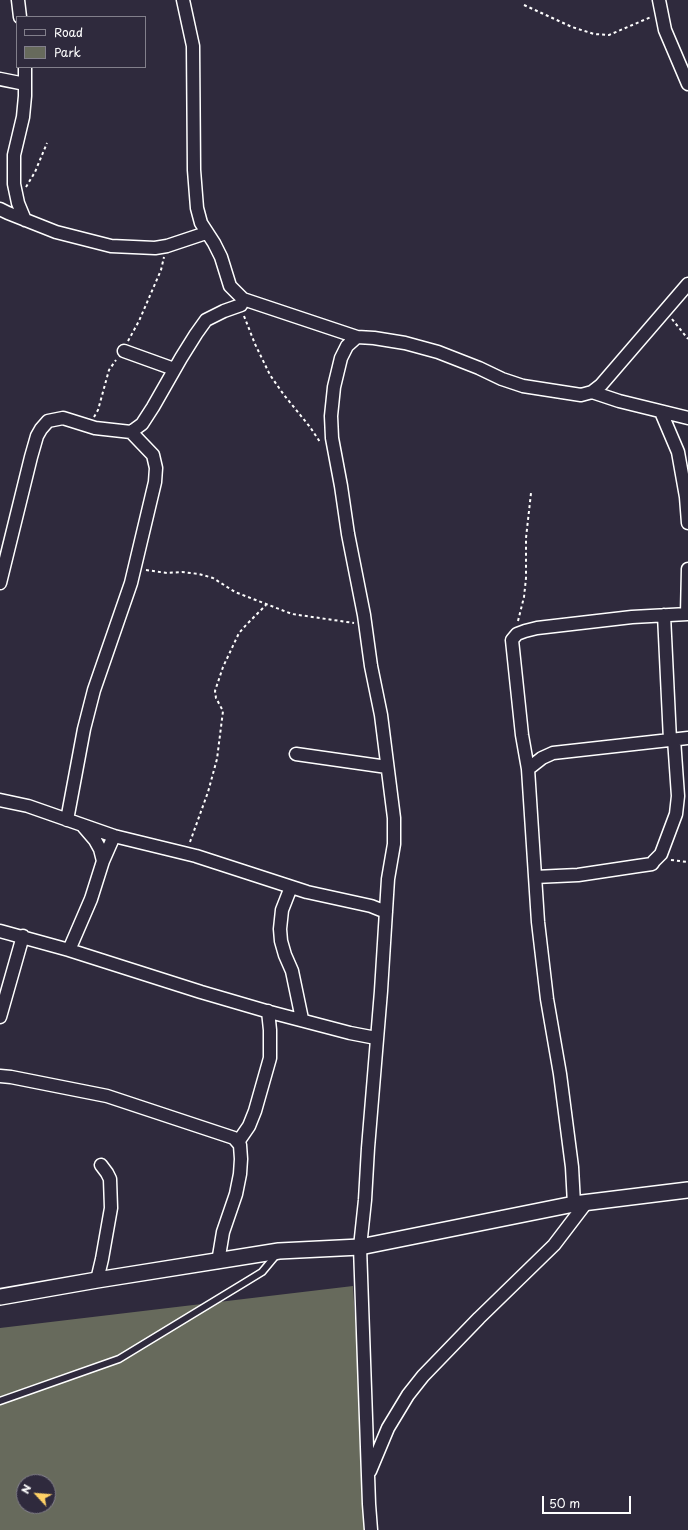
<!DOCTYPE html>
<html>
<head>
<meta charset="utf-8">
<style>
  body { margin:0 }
  #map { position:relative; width:688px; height:1530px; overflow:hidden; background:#2f2a3d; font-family:"Playpen Sans",sans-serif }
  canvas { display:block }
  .legend { position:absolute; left:16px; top:16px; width:130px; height:52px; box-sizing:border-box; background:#2f2a3d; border:1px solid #827f8b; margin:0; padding:5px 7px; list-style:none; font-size:12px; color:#fff }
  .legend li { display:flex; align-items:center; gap:8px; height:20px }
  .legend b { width:20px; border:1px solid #827f8b }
  .north { position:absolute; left:16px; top:1474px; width:40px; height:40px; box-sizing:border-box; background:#2f2a3d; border:1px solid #827f8b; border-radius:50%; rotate:296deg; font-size:11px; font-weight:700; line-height:16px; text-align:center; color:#fff }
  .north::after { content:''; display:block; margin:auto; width:14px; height:18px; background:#ffd166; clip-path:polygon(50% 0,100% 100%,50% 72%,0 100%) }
  .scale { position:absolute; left:542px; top:1496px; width:89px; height:18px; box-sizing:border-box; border:2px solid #fff; border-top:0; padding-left:5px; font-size:12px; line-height:14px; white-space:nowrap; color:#fff; -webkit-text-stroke:3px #2f2a3d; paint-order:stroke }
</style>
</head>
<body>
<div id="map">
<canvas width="688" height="1530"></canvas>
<ul class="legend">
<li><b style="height:5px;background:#2f2a3d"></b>Road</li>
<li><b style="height:11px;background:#676a5c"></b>Park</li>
</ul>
<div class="north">N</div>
<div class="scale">50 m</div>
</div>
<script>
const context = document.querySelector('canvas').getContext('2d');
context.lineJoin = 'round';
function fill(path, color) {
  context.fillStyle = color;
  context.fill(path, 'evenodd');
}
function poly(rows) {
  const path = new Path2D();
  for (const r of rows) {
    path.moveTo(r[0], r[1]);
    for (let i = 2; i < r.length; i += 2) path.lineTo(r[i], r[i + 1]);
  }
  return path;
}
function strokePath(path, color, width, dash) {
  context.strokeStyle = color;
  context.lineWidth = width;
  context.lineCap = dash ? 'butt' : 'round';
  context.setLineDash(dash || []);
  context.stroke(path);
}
const green = poly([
  [353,1286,368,1530,0,1530,0,1328],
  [24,1482,48,1482,48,1506,24,1506]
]);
const path = poly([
  [524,5,572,27,594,34,609,35,651,17],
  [26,187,35,172,47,143],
  [244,316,255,344,270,375,284,395,310,427,320,442],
  [672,319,688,339],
  [128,341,139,321,161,270,164,257],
  [94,417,98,410,109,370,116,360],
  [146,570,167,573,182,572,199,574,213,578,235,592,292,614,354,623],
  [518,621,524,597,526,578,526,538,531,493],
  [190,842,208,792,217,759,223,711,216,698,215,691,223,667,239,633,246,625,266,605],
  [671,860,688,862]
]);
const service = poly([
  [0,1401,119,1359,244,1283,262,1272,277,1254]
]);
const minor = poly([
  [18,0,20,17],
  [183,0,193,46,194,170,197,208,201,223,214,243,221,257,230,286,243,299,357,337],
  [659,0,665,30,688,84],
  [25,67,25,96,23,117,14,155,14,184,18,203,25,220],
  [0,79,25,84],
  [0,209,8,213,56,232,111,246,155,248,167,246,206,233],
  [124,351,174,369],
  [592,392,619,401,688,418],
  [661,412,678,452,686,497,688,523],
  [0,583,31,457,37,436,41,429,48,421,63,418,95,428,131,432,142,424,153,407,181,358,196,334,206,320,224,311,241,305],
  [687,614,688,569],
  [664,615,670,740],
  [296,754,387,767],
  [528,769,542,758,553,753,688,738],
  [0,800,28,806,114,836,196,856,307,892,371,906,386,912],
  [67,820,84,729,94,690,131,583,155,482,156,468,153,455,131,432],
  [83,826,95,840,100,849,103,861],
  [535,877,578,875,638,866,652,864,654,861,661,854,676,814,678,796,674,739],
  [291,887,282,910,280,929,281,941,285,955,292,971,302,1019],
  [0,931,69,950,201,992,266,1011,350,1033,376,1038],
  [69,950,91,899,103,861,114,836],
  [0,1017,23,936],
  [0,1076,11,1077,107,1096,234,1138,240,1145,241,1159,240,1174,236,1194,223,1232,218,1262],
  [238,1142,249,1126,255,1111,270,1058,270,1030,268,1011],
  [574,1204,572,1167,560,1074,547,999,538,922,528,769,522,735,512,640,517,634,525,631,537,628,632,617,688,614],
  [97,1280,102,1259,111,1208,110,1179,107,1173,101,1165],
  [370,1471,388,1428,408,1395,423,1376,479,1318,554,1245,586,1203],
  [371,1530,369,1504,360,1247,365,1200,368,1148,381,991,388,879,394,844,394,818,381,715,371,666,364,615,348,534,341,486,332,438,331,416,334,387,341,358,347,346,357,337,374,338,405,343,438,352,479,368,502,379,523,386,581,395,592,392,601,385,688,284]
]);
const tertiary = poly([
  [0,1297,97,1280,279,1251,360,1247,574,1204,688,1190]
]);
fill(green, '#676a5c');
strokePath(service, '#fff', 9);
strokePath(minor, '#fff', 15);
strokePath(tertiary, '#fff', 18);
strokePath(path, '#fff', 2, [3, 3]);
strokePath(service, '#2f2a3d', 6);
strokePath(minor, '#2f2a3d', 12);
strokePath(tertiary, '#2f2a3d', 15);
</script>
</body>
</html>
